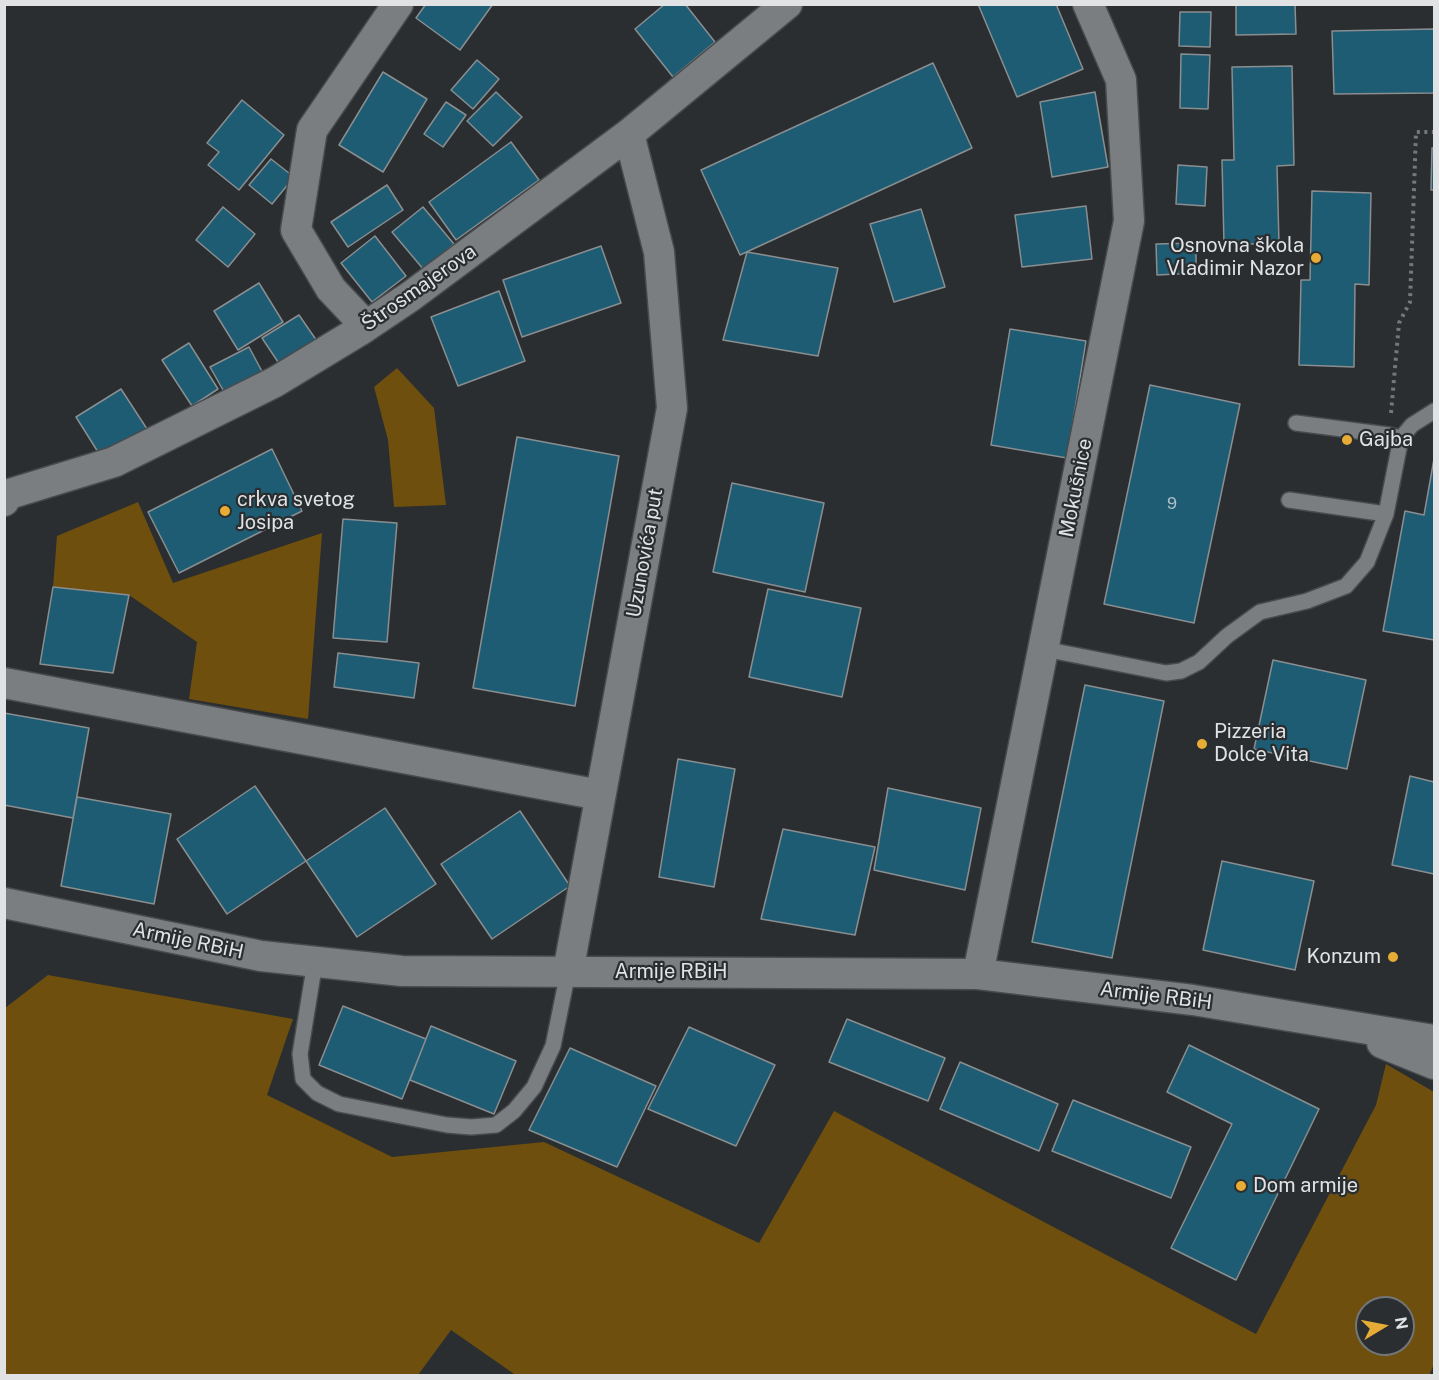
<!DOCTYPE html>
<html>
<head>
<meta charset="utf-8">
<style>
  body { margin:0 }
  #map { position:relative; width:1439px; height:1380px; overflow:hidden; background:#2a2e30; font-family:"Public Sans",sans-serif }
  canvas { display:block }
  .frame { position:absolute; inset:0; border:6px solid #e0e2e3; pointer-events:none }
  .north { position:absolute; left:1355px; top:1296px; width:60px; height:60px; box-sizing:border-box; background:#2a2e30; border:2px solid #737678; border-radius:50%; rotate:80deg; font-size:16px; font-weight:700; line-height:24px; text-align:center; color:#e0e2e3 }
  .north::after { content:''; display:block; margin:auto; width:21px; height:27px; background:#e7ac36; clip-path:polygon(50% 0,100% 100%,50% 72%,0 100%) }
</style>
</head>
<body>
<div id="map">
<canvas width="1439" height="1380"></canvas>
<div class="frame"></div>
<div class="north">N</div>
</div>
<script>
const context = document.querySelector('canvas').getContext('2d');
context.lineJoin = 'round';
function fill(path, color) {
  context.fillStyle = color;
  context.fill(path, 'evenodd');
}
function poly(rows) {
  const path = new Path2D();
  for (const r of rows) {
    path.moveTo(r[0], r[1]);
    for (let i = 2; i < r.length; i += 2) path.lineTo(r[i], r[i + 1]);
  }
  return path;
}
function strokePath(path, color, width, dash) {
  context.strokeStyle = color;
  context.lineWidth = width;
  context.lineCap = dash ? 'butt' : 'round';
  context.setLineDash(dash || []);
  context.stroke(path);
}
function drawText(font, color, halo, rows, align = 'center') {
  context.font = font + ' "Public Sans",sans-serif';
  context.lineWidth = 4.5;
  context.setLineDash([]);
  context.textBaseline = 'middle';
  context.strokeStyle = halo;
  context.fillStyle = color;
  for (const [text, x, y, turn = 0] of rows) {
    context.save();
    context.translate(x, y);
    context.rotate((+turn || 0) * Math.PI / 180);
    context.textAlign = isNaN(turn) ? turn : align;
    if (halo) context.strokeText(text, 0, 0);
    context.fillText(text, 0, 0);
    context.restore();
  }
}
const green = poly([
  [397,368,434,408,446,505,394,507,388,440,374,387],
  [138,502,173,583,322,533,308,719,189,699,197,642,129,595,53,587,57,536],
  [48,975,293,1019,267,1095,392,1157,544,1142,759,1243,834,1111,1256,1334,1376,1105,1386,1064,1434,1092,1434,1364,1429,1376,517,1376,451,1330,418,1375,5,1375,5,1008],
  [1367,1308,1403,1308,1403,1344,1367,1344]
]);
const building = poly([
  [426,4,493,4,460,50,416,18,426,4],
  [665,4,685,4,715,42,673,77,635,29,665,4],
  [978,4,1056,4,1083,69,1017,97,978,4],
  [1236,4,1295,4,1296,34,1236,35,1236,4],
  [1180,12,1211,12,1210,47,1179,46,1180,12],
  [1434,29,1434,93,1334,94,1332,31,1434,29],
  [1181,54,1210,55,1208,109,1180,108,1181,54],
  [477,60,499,79,473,109,451,90,477,60],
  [933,63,972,148,740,255,701,170,933,63],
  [1292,66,1294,165,1277,166,1279,243,1224,245,1222,160,1234,160,1232,67,1292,66],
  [383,72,427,99,383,172,339,145,383,72],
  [496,92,522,117,493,146,467,121,496,92],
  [1095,92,1108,167,1052,177,1040,102,1095,92],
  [242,100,284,135,239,190,208,165,219,152,207,143,242,100],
  [446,102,466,115,443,147,424,134,446,102],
  [511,142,539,180,456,240,429,202,511,142],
  [1432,148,1434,148,1434,190,1431,190,1432,148],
  [271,159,294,177,272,204,249,185,271,159],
  [1178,165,1207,167,1205,206,1176,204,1178,165],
  [387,185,403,210,348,247,331,222,387,185],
  [1312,191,1371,193,1369,285,1355,284,1354,367,1299,365,1301,280,1310,280,1312,191],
  [1086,206,1092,259,1022,267,1015,215,1086,206],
  [223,207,255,234,228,267,196,240,223,207],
  [423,207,454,244,424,270,392,232,423,207],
  [921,209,945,287,894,302,870,224,921,209],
  [375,236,406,276,372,302,341,263,375,236],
  [1196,243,1196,273,1157,275,1156,244,1196,243],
  [601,246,621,303,522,337,503,280,601,246],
  [747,252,838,268,818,356,723,340,747,252],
  [259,283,283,322,238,350,214,311,259,283],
  [499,291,525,361,458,386,431,317,499,291],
  [299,315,319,344,282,368,262,338,299,315],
  [1010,329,1086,341,1067,458,991,445,1010,329],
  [189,343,218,389,192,406,162,360,189,343],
  [249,347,265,377,227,397,210,367,249,347],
  [1150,385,1240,404,1194,623,1104,604,1150,385],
  [121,389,149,432,103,460,76,417,121,389],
  [517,437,619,456,575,706,473,688,517,437],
  [272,449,302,511,179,573,148,512,272,449],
  [1434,459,1434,640,1383,631,1405,511,1424,515,1434,459],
  [732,483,824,503,805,592,713,572,732,483],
  [343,519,397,523,387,642,333,638,343,519],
  [53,587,129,595,113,673,40,664,53,587],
  [768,589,861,608,842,697,749,677,768,589],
  [338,653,419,663,414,698,334,687,338,653],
  [1273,660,1366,680,1347,769,1254,749,1273,660],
  [1085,685,1164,701,1112,958,1032,942,1085,685],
  [4,713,89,728,73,818,4,805,4,713],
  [678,759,735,769,714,887,659,877,678,759],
  [1410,776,1434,782,1434,874,1392,865,1410,776],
  [255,786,306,861,227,914,177,839,255,786],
  [888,788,981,808,965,890,874,870,888,788],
  [77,797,171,814,154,904,61,886,77,797],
  [385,808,436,884,357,937,306,861,385,808],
  [520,811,570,886,492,939,441,864,520,811],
  [783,829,875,847,855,935,761,919,783,829],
  [1222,861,1314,881,1295,970,1203,950,1222,861],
  [343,1006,426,1039,402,1099,319,1065,343,1006],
  [847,1019,945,1058,928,1101,829,1062,847,1019],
  [431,1026,516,1061,494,1114,410,1080,431,1026],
  [689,1027,775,1065,736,1146,648,1109,689,1027],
  [1189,1045,1319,1109,1236,1280,1171,1248,1232,1124,1167,1092,1189,1045],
  [570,1048,656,1086,617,1167,529,1130,570,1048],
  [960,1062,1058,1104,1039,1151,940,1109,960,1062],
  [1073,1100,1191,1147,1171,1198,1052,1151,1073,1100]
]);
const path = poly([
  [1391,413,1399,323,1410,302,1416,132,1434,132]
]);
const lane = poly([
  [1296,423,1389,435,1401,438],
  [1289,500,1386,514],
  [1044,649,1166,673,1181,671,1199,662,1227,636,1260,612,1307,601,1346,586,1367,562,1386,514,1401,438,1412,425,1434,411],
  [315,962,300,1054,303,1079,317,1093,339,1104,447,1125,471,1127,496,1125,514,1111,534,1087,553,1046,568,972]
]);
const street = poly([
  [366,326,331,289,296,230,312,130,398,4],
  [4,501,6,495,114,462,275,382,359,331,411,296,629,134,787,4],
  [4,683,600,795],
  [4,903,261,956,402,971,978,974,1193,1000,1434,1040],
  [568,972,672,408,659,252,629,134],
  [978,974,1129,221,1121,80,1088,4],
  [1382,1043,1434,1064]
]);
const markers = [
  [1316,258,6,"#e7ac36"],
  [1347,440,6,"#e7ac36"],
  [225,511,6,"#e7ac36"],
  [1202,744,6,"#e7ac36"],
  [1393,957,6,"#e7ac36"],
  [1241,1186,6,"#e7ac36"]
];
const numberNames = [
  ["9",1172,504]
];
const poiNames = [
  ["Osnovna škola",1304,246,"right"],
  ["Vladimir Nazor",1304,269,"right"],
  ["Gajba",1359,440],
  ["crkva svetog",237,500],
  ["Josipa",237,523],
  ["Pizzeria",1214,732],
  ["Dolce Vita",1214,755],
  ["Konzum",1381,957,"right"],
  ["Dom armije",1253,1186]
];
const streetNames = [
  ["Štrosmajerova",419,288,-35],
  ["Mokušnice",1076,488,-79],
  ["Uzunovića put",645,553,-80],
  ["Armije RBiH",188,941,12],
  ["Armije RBiH",671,972],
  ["Armije RBiH",1156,996,7]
];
fill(green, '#6e4f0e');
fill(building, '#1e5c73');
strokePath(building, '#8a8e90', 1.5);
strokePath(lane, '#484b4d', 18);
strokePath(street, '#484b4d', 33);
strokePath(path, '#747879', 4, [3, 4.5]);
strokePath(lane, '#7a7e80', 15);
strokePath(street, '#7a7e80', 30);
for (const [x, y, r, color] of markers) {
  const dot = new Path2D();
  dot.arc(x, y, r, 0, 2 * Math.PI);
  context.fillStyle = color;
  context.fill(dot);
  strokePath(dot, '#2a2e30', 2);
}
drawText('16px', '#b0c0c7', null, numberNames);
drawText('20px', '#e0e2e3', '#2a2e30', poiNames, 'left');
drawText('20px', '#e0e2e3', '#2a2e30', streetNames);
</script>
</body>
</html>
